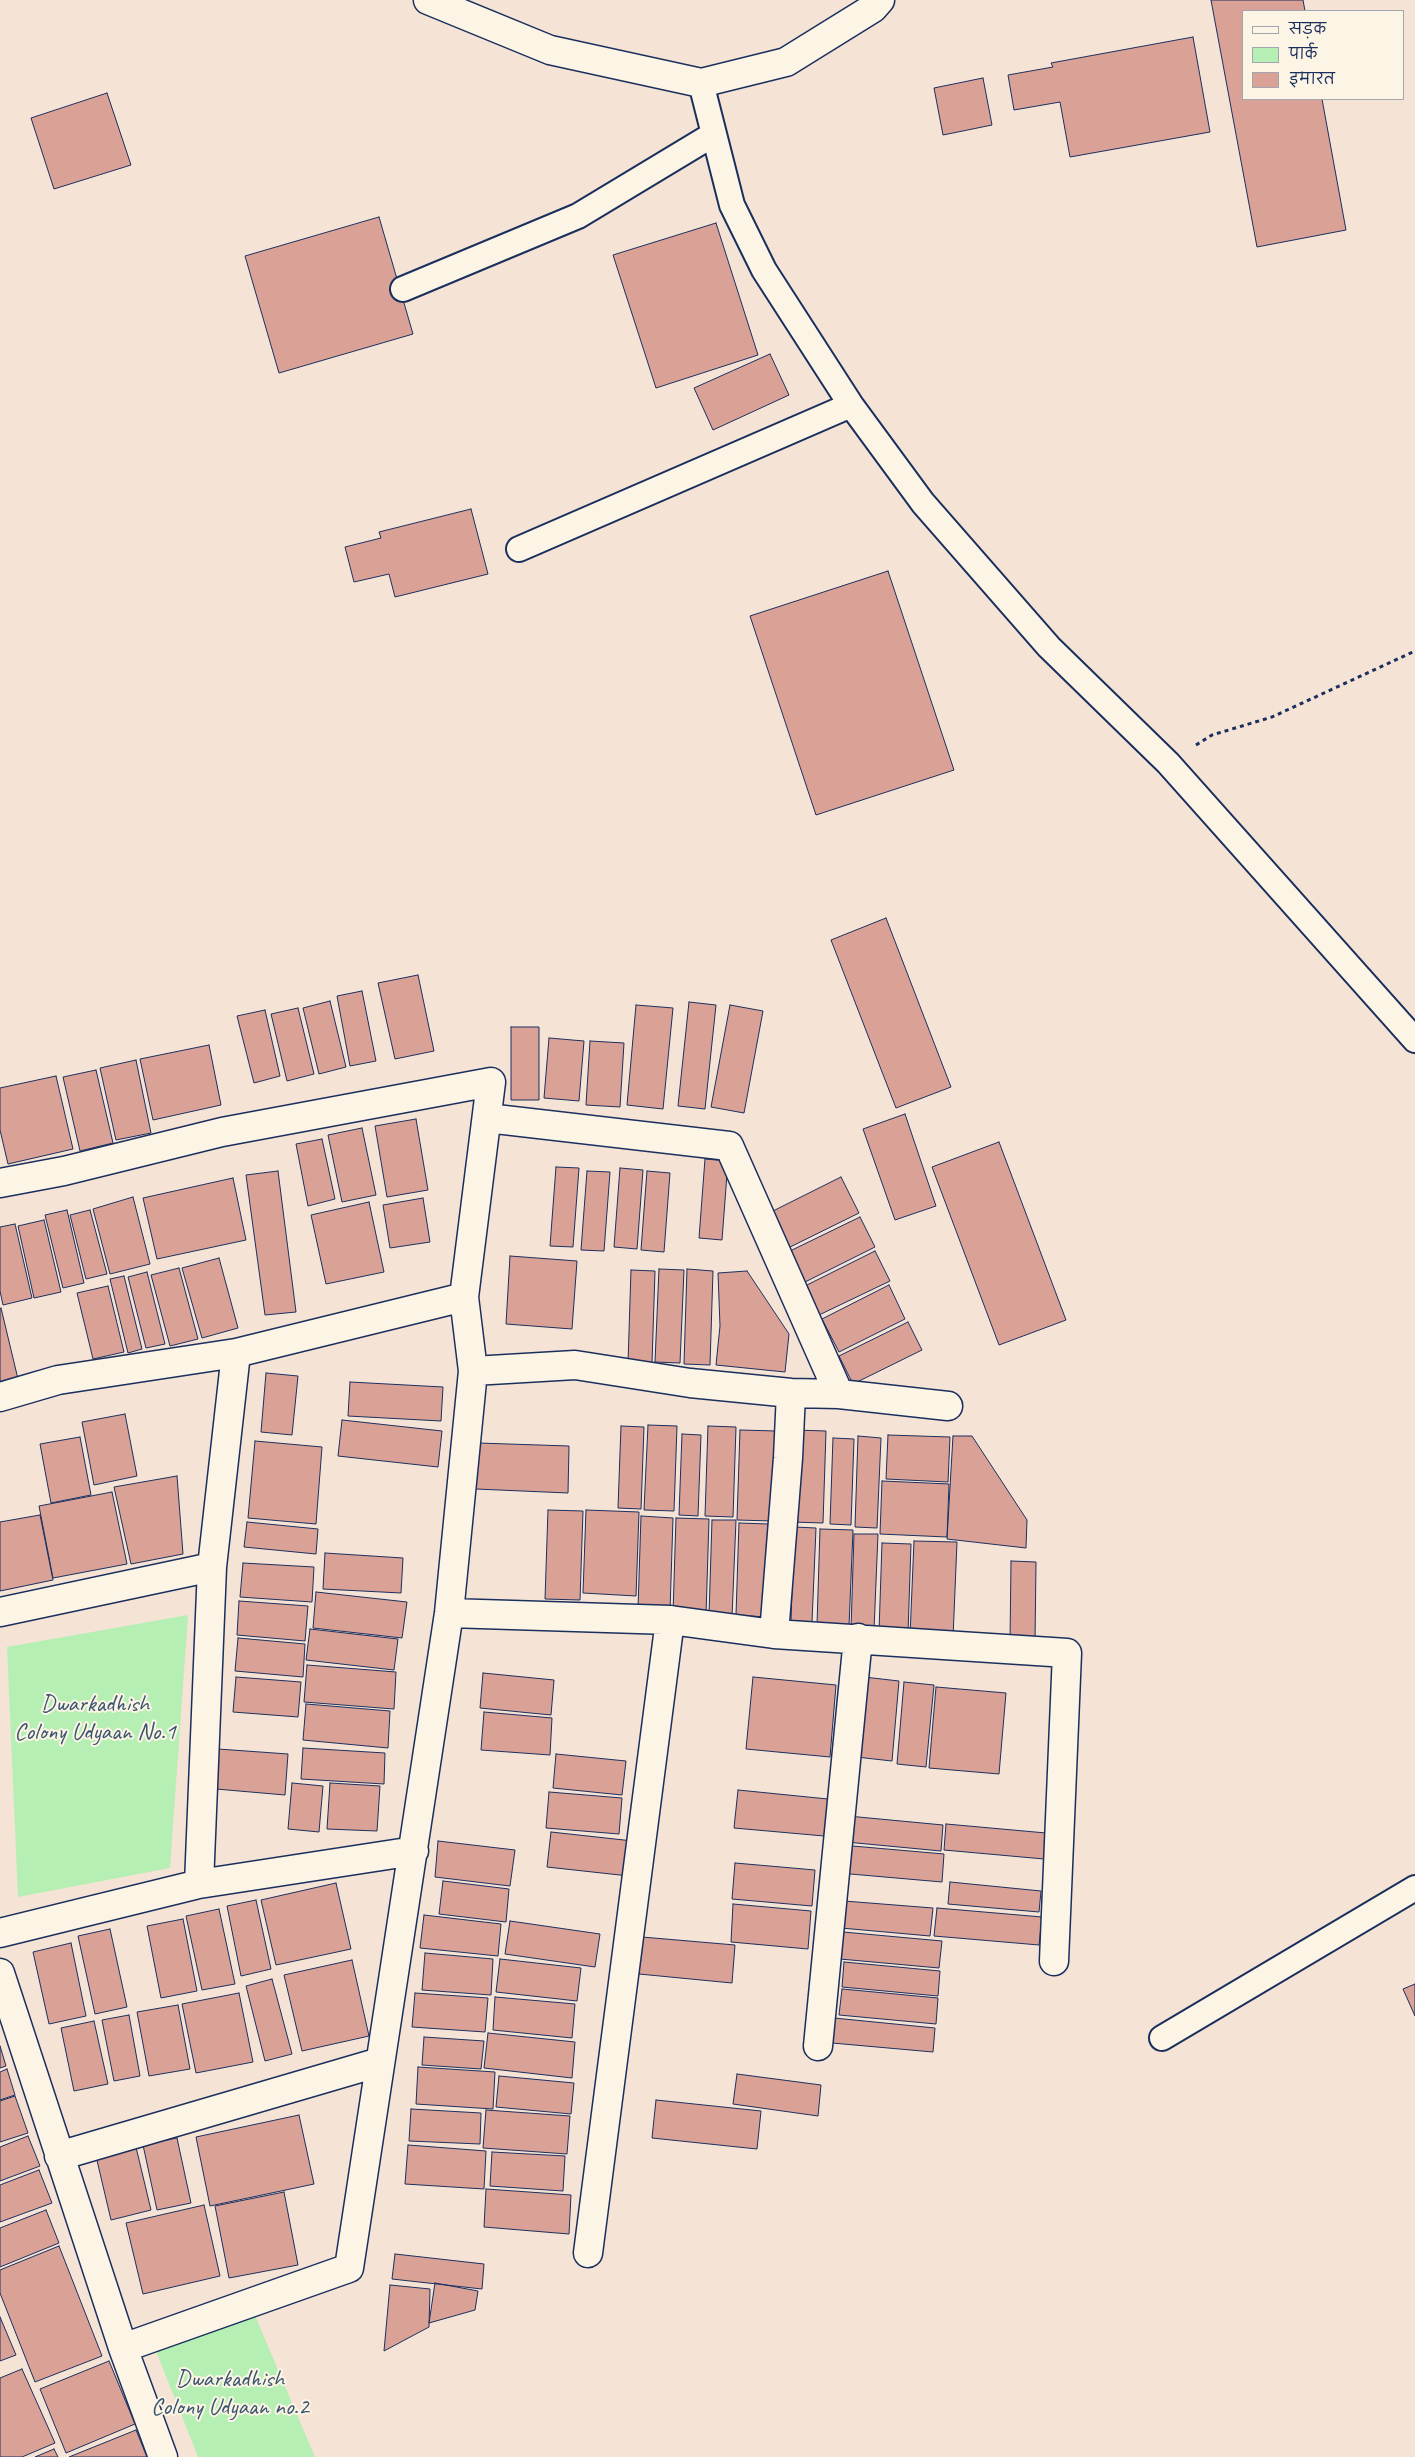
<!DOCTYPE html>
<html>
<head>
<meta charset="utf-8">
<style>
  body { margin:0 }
  #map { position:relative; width:1415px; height:2457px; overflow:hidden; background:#f5e4d5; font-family:Caveat,"Playpen Sans Deva",sans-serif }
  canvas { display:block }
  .legend { position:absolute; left:1242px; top:10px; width:162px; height:90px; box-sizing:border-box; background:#fcf5e5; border:1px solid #a2a6af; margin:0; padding:6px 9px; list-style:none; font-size:15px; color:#1b2f5e }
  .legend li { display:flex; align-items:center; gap:10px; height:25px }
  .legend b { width:25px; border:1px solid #a2a6af }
</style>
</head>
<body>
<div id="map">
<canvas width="1415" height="2457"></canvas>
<ul class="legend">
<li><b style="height:6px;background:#fcf5e5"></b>सड़क</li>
<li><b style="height:14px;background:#b6efb3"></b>पार्क</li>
<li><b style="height:14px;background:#daa296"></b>इमारत</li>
</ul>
</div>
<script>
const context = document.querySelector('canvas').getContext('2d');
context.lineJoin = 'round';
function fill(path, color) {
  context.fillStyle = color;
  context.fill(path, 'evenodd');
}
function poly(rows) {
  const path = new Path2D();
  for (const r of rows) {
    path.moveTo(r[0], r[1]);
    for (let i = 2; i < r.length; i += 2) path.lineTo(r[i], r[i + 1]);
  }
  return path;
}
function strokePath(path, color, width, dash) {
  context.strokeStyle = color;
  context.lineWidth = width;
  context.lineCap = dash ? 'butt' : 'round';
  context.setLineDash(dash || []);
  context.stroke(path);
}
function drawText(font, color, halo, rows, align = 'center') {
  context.font = font + ' Caveat,sans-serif';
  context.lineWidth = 4;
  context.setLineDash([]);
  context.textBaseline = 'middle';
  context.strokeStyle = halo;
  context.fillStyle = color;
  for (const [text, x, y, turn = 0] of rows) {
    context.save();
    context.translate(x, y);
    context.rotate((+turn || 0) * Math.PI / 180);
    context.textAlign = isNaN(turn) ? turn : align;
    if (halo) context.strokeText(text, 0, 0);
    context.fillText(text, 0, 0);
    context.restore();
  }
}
const green = poly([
  [188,1615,170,1868,18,1897,7,1647],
  [251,2306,315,2457,198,2457,152,2341]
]);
const building = poly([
  [1211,0,1303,0,1305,11,1244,11,1244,99,1322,99,1346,230,1257,247,1211,0],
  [1193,37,1210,132,1070,157,1060,102,1014,110,1008,75,1053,67,1051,63,1193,37],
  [983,78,992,125,943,135,934,88,983,78],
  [107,93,131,165,54,189,31,118,107,93],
  [379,217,413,334,279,373,245,256,379,217],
  [716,223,758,355,656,388,613,255,716,223],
  [770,354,789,395,713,430,694,388,770,354],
  [471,509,488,574,395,597,389,574,354,582,345,547,381,538,379,532,471,509],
  [888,571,954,770,816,815,750,616,888,571],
  [886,918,951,1087,896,1108,831,940,886,918],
  [418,975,434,1051,395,1059,378,983,418,975],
  [362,991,376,1061,350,1066,337,996,362,991],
  [330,1001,346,1067,319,1074,303,1008,330,1001],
  [689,1002,716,1005,705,1109,678,1106,689,1002],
  [636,1005,673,1008,663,1109,627,1105,636,1005],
  [730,1005,763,1011,744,1113,711,1107,730,1005],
  [298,1008,314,1074,287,1081,271,1014,298,1008],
  [265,1010,280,1076,254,1083,237,1016,265,1010],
  [511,1027,539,1027,539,1100,511,1100,511,1027],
  [549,1038,584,1041,579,1101,544,1098,549,1038],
  [590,1041,624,1043,620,1107,586,1105,590,1041],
  [209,1045,221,1105,153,1120,140,1059,209,1045],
  [136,1060,151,1133,116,1140,100,1068,136,1060],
  [96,1070,113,1143,80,1151,63,1077,96,1070],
  [56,1076,73,1149,8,1164,0,1130,0,1088,56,1076],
  [905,1114,936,1206,895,1220,863,1129,905,1114],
  [416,1119,428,1190,387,1197,375,1126,416,1119],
  [362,1128,376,1195,342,1202,328,1135,362,1128],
  [322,1139,335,1199,308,1206,296,1144,322,1139],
  [999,1142,1066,1320,999,1345,932,1167,999,1142],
  [705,1159,728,1161,722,1240,699,1238,705,1159],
  [556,1167,579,1168,573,1247,550,1246,556,1167],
  [620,1168,643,1170,637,1249,614,1247,620,1168],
  [278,1171,296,1312,265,1315,246,1175,278,1171],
  [587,1171,610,1172,604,1251,581,1250,587,1171],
  [647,1171,670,1173,664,1252,641,1250,647,1171],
  [841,1177,859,1213,784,1250,767,1214,841,1177],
  [233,1178,246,1240,157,1259,143,1198,233,1178],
  [133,1197,150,1264,110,1274,93,1209,133,1197],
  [423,1198,430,1242,390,1248,383,1205,423,1198],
  [369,1202,384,1272,326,1284,311,1215,369,1202],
  [67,1210,84,1283,63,1288,45,1215,67,1210],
  [90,1210,107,1274,86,1279,70,1215,90,1210],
  [860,1217,875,1247,803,1283,788,1252,860,1217],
  [44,1220,61,1292,34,1298,18,1226,44,1220],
  [15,1224,32,1298,3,1305,0,1291,0,1227,15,1224],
  [875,1251,890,1281,819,1315,805,1286,875,1251],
  [510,1256,577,1261,572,1329,506,1324,510,1256],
  [219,1258,238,1328,202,1338,182,1268,219,1258],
  [179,1268,198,1339,170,1346,151,1275,179,1268],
  [659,1269,684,1270,680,1363,655,1362,659,1269],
  [687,1269,713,1271,710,1365,684,1364,687,1269],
  [631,1270,655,1271,652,1363,628,1363,631,1270],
  [747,1271,789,1334,785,1372,716,1365,720,1326,718,1273,747,1271],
  [147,1272,165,1344,146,1348,128,1277,147,1272],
  [124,1276,142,1349,128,1353,110,1279,124,1276],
  [889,1285,905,1319,839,1352,822,1319,889,1285],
  [108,1286,124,1352,93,1359,77,1293,108,1286],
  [1,1308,18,1379,0,1383,0,1309,1,1308],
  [908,1322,922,1350,853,1384,839,1356,908,1322],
  [266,1373,298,1376,292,1435,261,1432,266,1373],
  [350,1382,443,1387,441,1421,348,1416,350,1382],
  [125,1414,137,1476,94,1485,82,1422,125,1414],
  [342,1420,442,1431,438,1467,338,1456,342,1420],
  [648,1425,677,1426,674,1511,644,1510,648,1425],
  [621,1426,644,1427,641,1509,618,1508,621,1426],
  [708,1426,736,1427,733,1517,705,1516,708,1426],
  [740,1430,776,1431,773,1521,737,1520,740,1430],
  [795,1430,826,1431,823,1523,792,1522,795,1430],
  [682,1434,701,1435,698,1516,679,1515,682,1434],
  [888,1435,950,1437,948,1482,886,1479,888,1435],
  [858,1436,881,1438,877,1528,855,1527,858,1436],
  [953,1436,972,1436,1027,1520,1026,1548,947,1539,953,1436],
  [80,1437,91,1495,51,1503,40,1444,80,1437],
  [833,1438,854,1439,851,1525,830,1524,833,1438],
  [255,1441,322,1447,316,1524,248,1518,255,1441],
  [478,1443,569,1446,568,1493,476,1489,478,1443],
  [177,1476,183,1554,131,1564,114,1487,177,1476],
  [882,1481,949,1484,947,1537,880,1534,882,1481],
  [112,1492,127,1564,53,1578,39,1506,112,1492],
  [548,1510,583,1511,580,1600,545,1599,548,1510],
  [586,1510,639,1512,636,1596,583,1593,586,1510],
  [40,1515,53,1580,0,1591,0,1522,40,1515],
  [641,1516,673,1518,670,1611,638,1609,641,1516],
  [676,1518,709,1519,706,1615,673,1614,676,1518],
  [712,1520,736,1520,732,1617,709,1616,712,1520],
  [247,1522,318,1529,316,1554,244,1547,247,1522],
  [739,1523,769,1524,766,1617,736,1615,739,1523],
  [794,1527,816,1528,812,1622,791,1621,794,1527],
  [820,1529,853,1530,849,1626,817,1625,820,1529],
  [854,1534,878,1534,874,1630,851,1629,854,1534],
  [914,1541,957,1542,953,1638,910,1636,914,1541],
  [882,1543,911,1544,908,1633,879,1632,882,1543],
  [325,1553,403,1558,401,1593,323,1589,325,1553],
  [1011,1561,1036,1562,1035,1643,1010,1642,1011,1561],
  [243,1563,314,1567,312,1602,240,1597,243,1563],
  [316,1592,407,1602,402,1638,313,1628,316,1592],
  [239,1601,308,1606,305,1641,237,1635,239,1601],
  [310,1629,398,1639,394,1670,306,1660,310,1629],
  [238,1638,305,1644,303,1677,235,1671,238,1638],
  [307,1665,396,1672,394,1709,304,1702,307,1665],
  [483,1673,554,1680,551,1715,480,1708,483,1673],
  [236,1677,301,1682,298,1717,233,1712,236,1677],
  [753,1677,836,1685,830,1757,746,1749,753,1677],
  [864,1677,899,1681,892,1761,856,1757,864,1677],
  [904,1682,934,1685,926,1767,897,1764,904,1682],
  [936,1687,1006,1693,999,1774,929,1768,936,1687],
  [306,1704,390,1711,388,1748,303,1740,306,1704],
  [484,1712,552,1718,550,1755,481,1750,484,1712],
  [303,1748,385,1753,384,1784,301,1779,303,1748],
  [218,1749,288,1754,285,1795,216,1789,218,1749],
  [556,1754,626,1761,622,1795,553,1788,556,1754],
  [292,1783,323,1786,319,1832,288,1829,292,1783],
  [330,1783,380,1786,377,1831,327,1829,330,1783],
  [738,1790,828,1799,824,1836,734,1828,738,1790],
  [549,1792,622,1798,619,1834,546,1828,549,1792],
  [848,1816,943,1825,941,1851,846,1842,848,1816],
  [946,1824,1046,1833,1044,1859,944,1850,946,1824],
  [551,1832,633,1841,629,1876,547,1867,551,1832],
  [438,1841,515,1850,510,1886,435,1877,438,1841],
  [841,1845,944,1854,942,1882,839,1873,841,1845],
  [735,1863,815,1870,812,1906,732,1899,735,1863],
  [443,1881,509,1889,506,1922,439,1914,443,1881],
  [950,1882,1041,1891,1039,1912,948,1904,950,1882],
  [336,1883,351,1949,276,1965,261,1900,336,1883],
  [256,1900,271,1969,241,1976,227,1906,256,1900],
  [844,1901,933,1908,930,1936,841,1928,844,1901],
  [733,1904,811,1911,808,1949,731,1942,733,1904],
  [937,1908,1042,1917,1039,1945,934,1936,937,1908],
  [219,1909,235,1984,202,1990,186,1916,219,1909],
  [424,1915,501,1924,498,1956,420,1948,424,1915],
  [183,1919,197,1991,161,1998,147,1926,183,1919],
  [510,1921,600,1934,595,1967,505,1954,510,1921],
  [110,1929,127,2007,95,2014,78,1936,110,1929],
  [843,1932,942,1941,939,1968,840,1959,843,1932],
  [642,1937,735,1945,732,1983,639,1974,642,1937],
  [71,1943,86,2016,49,2024,33,1952,71,1943],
  [425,1953,493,1959,491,1995,422,1990,425,1953],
  [500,1959,581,1968,577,2001,496,1992,500,1959],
  [352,1960,369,2036,302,2051,284,1975,352,1960],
  [844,1962,940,1971,938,1996,842,1987,844,1962],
  [272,1979,292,2054,265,2061,246,1986,272,1979],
  [1415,1984,1415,2016,1403,1989,1415,1984],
  [842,1989,938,1998,936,2024,839,2015,842,1989],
  [239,1993,253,2062,196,2073,182,2004,239,1993],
  [415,1993,488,1998,485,2032,412,2027,415,1993],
  [495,1997,575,2004,572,2038,493,2030,495,1997],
  [178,2005,190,2069,149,2076,137,2012,178,2005],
  [129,2015,140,2076,114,2081,102,2020,129,2015],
  [834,2018,935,2028,933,2052,832,2043,834,2018],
  [94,2021,108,2084,74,2091,61,2028,94,2021],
  [488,2033,575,2042,572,2078,484,2068,488,2033],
  [424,2037,484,2041,481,2069,422,2065,424,2037],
  [0,2046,6,2066,0,2068,0,2046],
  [418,2067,495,2072,493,2109,416,2104,418,2067],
  [7,2069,15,2095,0,2100,0,2072,7,2069],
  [737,2074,821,2085,818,2116,733,2104,737,2074],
  [499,2076,574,2083,571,2114,496,2107,499,2076],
  [15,2096,28,2133,0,2142,0,2101,15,2096],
  [656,2100,761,2111,757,2149,652,2138,656,2100],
  [411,2109,481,2113,480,2144,409,2141,411,2109],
  [486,2110,570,2116,567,2154,483,2148,486,2110],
  [299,2115,314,2184,210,2206,196,2137,299,2115],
  [28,2136,40,2166,0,2181,0,2147,28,2136],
  [177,2138,191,2203,157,2210,143,2145,177,2138],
  [135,2143,151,2210,111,2220,95,2152,135,2143],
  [408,2145,486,2151,484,2189,405,2184,408,2145],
  [492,2152,565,2156,563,2191,490,2186,492,2152],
  [39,2170,52,2203,0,2222,0,2185,39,2170],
  [486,2189,571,2195,569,2234,484,2227,486,2189],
  [284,2192,298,2265,229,2278,215,2206,284,2192],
  [204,2205,220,2276,143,2294,126,2223,204,2205],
  [46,2210,59,2243,0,2267,0,2228,46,2210],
  [59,2246,102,2356,35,2382,0,2293,0,2270,59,2246],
  [395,2254,484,2264,482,2289,392,2279,395,2254],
  [435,2283,478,2291,475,2310,429,2323,435,2283],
  [390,2285,430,2289,429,2327,384,2351,390,2285],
  [0,2317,16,2355,0,2361,0,2317],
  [109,2361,135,2424,66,2453,40,2389,109,2361],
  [22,2369,55,2443,22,2457,0,2457,0,2378,22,2369],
  [136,2430,147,2457,69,2457,136,2430],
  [54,2449,58,2457,35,2457,54,2449]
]);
const path = poly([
  [1196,745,1212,735,1272,717,1415,651]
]);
const service = poly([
  [701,83,732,205,764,270,851,405,923,503,1049,647,1168,763,1415,1040],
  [403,289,578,216,714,134],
  [519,549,851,405],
  [1162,2038,1415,1888]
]);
const minor = poly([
  [487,1118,729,1146,839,1394],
  [0,1183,64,1171,222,1132,491,1082,464,1297,473,1371,449,1613,349,2268,123,2348],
  [473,1371,575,1365,690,1383,791,1393,839,1394,948,1406],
  [0,1397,58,1380,236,1353,464,1297],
  [0,1612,212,1567],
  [449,1613,670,1620,774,1634,1067,1653,1054,1961],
  [774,1634,788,1458,791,1393],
  [199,1884,212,1567,236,1353],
  [0,1933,199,1884,414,1851],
  [0,1973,123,2348,163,2457],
  [818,2046,858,1638],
  [59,2156,380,2062],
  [588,2253,670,1620]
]);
const primary = poly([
  [428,0,550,50,701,83,786,62,873,8,880,0]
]);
const parkNames = [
  ["Dwarkadhish",95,1705],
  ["Colony Udyaan No.1",95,1733],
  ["Dwarkadhish",230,2380],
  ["Colony Udyaan no.2",230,2408]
];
fill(green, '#b6efb3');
fill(building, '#daa296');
strokePath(building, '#1b2f5e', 1);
strokePath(service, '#1b2f5e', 28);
strokePath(minor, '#1b2f5e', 31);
strokePath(primary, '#1b2f5e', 31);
strokePath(path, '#1b2f5e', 3, [4, 4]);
strokePath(service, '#fcf5e5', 24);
strokePath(minor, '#fcf5e5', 28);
strokePath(primary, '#fcf5e5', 28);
drawText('24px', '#3a556f', '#fcf5e5', parkNames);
</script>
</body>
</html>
